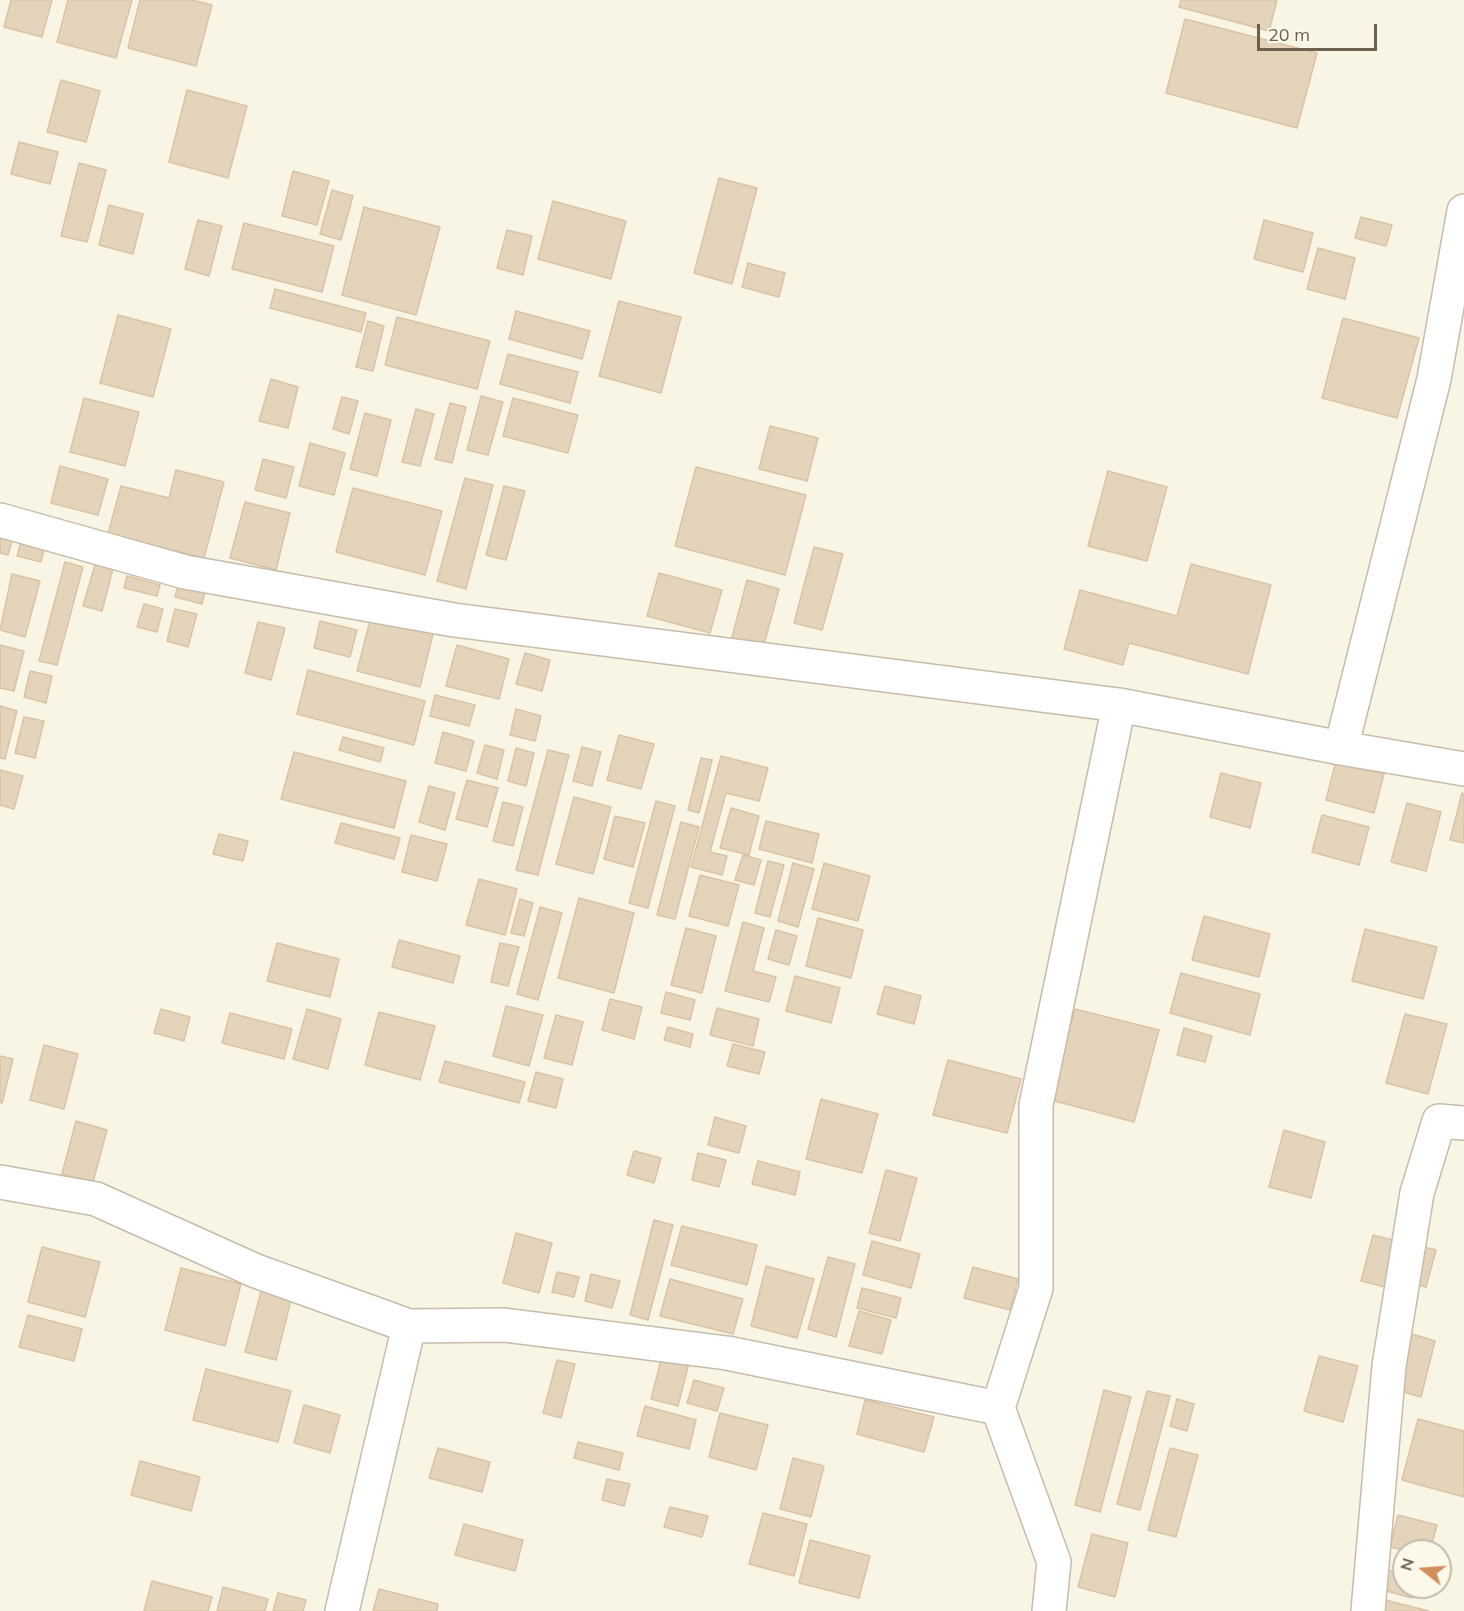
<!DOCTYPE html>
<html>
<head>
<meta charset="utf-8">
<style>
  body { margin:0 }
  #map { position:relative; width:1464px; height:1611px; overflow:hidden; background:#f9f5e5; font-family:Mulish,sans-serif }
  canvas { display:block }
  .north { position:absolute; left:1392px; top:1539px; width:60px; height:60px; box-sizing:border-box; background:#fcf9eb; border:2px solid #c3bcac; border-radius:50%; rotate:287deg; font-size:16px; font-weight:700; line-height:24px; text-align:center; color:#6e604e }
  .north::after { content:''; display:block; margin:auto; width:21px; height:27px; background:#d28d5b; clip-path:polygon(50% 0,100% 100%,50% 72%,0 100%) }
  .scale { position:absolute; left:1257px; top:24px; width:120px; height:27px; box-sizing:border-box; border:3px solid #6e604e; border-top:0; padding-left:8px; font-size:18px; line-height:21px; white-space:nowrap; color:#6e604e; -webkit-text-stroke:4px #fcf9eb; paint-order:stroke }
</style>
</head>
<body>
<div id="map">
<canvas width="1464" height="1611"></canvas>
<div class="north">N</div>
<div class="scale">20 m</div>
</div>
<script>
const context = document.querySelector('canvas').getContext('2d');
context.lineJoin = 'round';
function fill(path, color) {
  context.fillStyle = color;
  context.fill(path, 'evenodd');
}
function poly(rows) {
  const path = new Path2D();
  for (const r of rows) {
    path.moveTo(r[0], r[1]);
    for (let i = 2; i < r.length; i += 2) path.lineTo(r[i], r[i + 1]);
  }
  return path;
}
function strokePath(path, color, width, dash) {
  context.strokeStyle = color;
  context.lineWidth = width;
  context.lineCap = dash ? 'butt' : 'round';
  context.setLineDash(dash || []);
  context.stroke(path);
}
const building = poly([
  [11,0,52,0,42,37,4,27,11,0],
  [68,0,132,0,116,58,57,42,68,0],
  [140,0,192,0,212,5,196,66,128,48,140,0],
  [1181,0,1277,0,1269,31,1179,7,1181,0],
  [1185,19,1317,53,1297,128,1166,93,1185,19],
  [61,80,100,91,86,142,47,132,61,80],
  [187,90,247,106,228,178,169,162,187,90],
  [19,142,58,152,50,184,11,174,19,142],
  [79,163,106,170,87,242,61,236,79,163],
  [293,171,329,181,317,225,282,216,293,171],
  [719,178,757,188,732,284,694,273,719,178],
  [332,190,353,196,341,240,320,234,332,190],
  [553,201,626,221,611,279,538,259,553,201],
  [109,205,143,214,133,254,99,245,109,205],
  [364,207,440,227,416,315,342,295,364,207],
  [1361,217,1392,225,1386,246,1355,238,1361,217],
  [198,220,222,226,209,276,185,269,198,220],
  [1264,220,1313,233,1303,272,1254,259,1264,220],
  [244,223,334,246,322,292,232,269,244,223],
  [507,230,532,236,523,275,497,268,507,230],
  [1318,248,1355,258,1345,299,1307,289,1318,248],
  [748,263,785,273,779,297,742,287,748,263],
  [275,289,366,313,361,332,270,308,275,289],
  [619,301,681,317,661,393,599,376,619,301],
  [516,311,590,331,582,359,509,339,516,311],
  [118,315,171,329,153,397,100,383,118,315],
  [397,317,490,341,477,389,385,365,397,317],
  [1343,318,1419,338,1397,418,1322,398,1343,318],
  [368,321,384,326,373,371,356,367,368,321],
  [508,354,578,372,570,403,500,384,508,354],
  [271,379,298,387,288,428,259,421,271,379],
  [481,396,503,402,488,455,467,450,481,396],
  [342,397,358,401,349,434,333,429,342,397],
  [84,398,139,412,125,466,70,452,84,398],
  [513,398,578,415,568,453,503,436,513,398],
  [450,403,466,407,452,463,435,459,450,403],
  [416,409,434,414,420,466,402,462,416,409],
  [365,413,391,420,377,476,350,469,365,413],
  [770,426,818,438,807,481,759,469,770,426],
  [310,443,345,453,334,495,299,486,310,443],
  [263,459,294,467,286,498,255,490,263,459],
  [60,466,108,479,98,515,51,503,60,466],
  [696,467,806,495,785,575,675,546,696,467],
  [176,470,224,482,204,558,108,534,121,486,169,498,176,470],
  [1108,471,1167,487,1147,561,1088,546,1108,471],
  [465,478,493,485,466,589,437,581,465,478],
  [504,486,525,491,506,560,486,555,504,486],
  [353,488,442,511,425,575,336,552,353,488],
  [245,502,290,513,276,570,230,558,245,502],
  [0,531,14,535,8,555,0,553,0,531],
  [22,539,45,545,41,562,17,556,22,539],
  [814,547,843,554,822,630,794,623,814,547],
  [96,561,114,565,102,611,83,606,96,561],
  [65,562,83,567,57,665,39,661,65,562],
  [1191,564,1271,585,1248,674,1129,643,1123,665,1064,649,1080,590,1177,616,1191,564],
  [659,573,722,590,710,633,647,616,659,573],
  [12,574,40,581,25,637,0,630,12,574],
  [127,576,160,585,157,596,124,588,127,576],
  [747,580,779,589,762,652,730,645,747,580],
  [179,581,206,588,202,604,175,597,179,581],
  [144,604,163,609,157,632,137,627,144,604],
  [175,609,197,614,188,647,167,641,175,609],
  [371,617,433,634,420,687,357,671,371,617],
  [320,621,357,630,350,657,314,648,320,621],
  [258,622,285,628,271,680,245,673,258,622],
  [0,645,24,651,14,691,0,688,0,645],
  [457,645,509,659,499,699,446,686,457,645],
  [525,653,550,660,542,691,516,684,525,653],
  [308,670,425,701,414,745,297,714,308,670],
  [30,671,52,676,46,703,24,697,30,671],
  [435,695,475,705,469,726,430,716,435,695],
  [0,706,17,711,5,759,0,758,0,706],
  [516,709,541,716,535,741,510,735,516,709],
  [24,717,44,721,35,758,15,753,24,717],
  [443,732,474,741,466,771,435,763,443,732],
  [619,735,654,744,641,789,607,780,619,735],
  [343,737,384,748,380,762,339,750,343,737],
  [485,745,504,750,497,779,477,773,485,745],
  [582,747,601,752,592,786,573,781,582,747],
  [516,748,534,753,526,786,508,781,516,748],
  [548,750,569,755,538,875,516,870,548,750],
  [294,752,406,781,394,828,281,799,294,752],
  [721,756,768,768,759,801,726,793,710,852,727,856,722,875,691,867,721,756],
  [701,758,712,760,699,813,688,810,701,758],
  [1336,761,1384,774,1374,813,1326,800,1336,761],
  [0,770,23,776,14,809,0,805,0,770],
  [1221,773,1261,783,1250,828,1210,817,1221,773],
  [467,780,498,788,487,827,456,819,467,780],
  [429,786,455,793,445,830,419,822,429,786],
  [1462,793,1464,794,1464,843,1450,840,1462,793],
  [574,797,611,807,593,874,556,864,574,797],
  [656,801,675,806,648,908,629,903,656,801],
  [503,802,523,807,513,846,493,841,503,802],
  [1407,803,1441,812,1426,871,1391,862,1407,803],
  [731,808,759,816,749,855,720,848,731,808],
  [1322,815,1369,827,1359,865,1312,852,1322,815],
  [615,816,645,823,633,867,604,859,615,816],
  [766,821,819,834,812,863,759,849,766,821],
  [681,822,699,827,675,919,657,915,681,822],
  [341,823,400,838,394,859,335,843,341,823],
  [219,834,248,841,243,861,213,854,219,834],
  [411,835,447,844,437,881,402,872,411,835],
  [743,855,761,860,754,885,735,880,743,855],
  [768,861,784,865,770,917,755,913,768,861],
  [793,863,814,869,798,927,778,921,793,863],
  [824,863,870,876,858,921,812,909,824,863],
  [700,875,739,885,728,926,689,916,700,875],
  [479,879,517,889,505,935,466,925,479,879],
  [579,898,634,913,614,993,558,978,579,898],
  [520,899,533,903,524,936,511,933,520,899],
  [540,907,562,913,538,1000,517,994,540,907],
  [1204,916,1270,934,1259,977,1192,960,1204,916],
  [818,918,863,930,851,978,806,966,818,918],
  [743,922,764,928,753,971,776,977,769,1002,725,991,743,922],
  [686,928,716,936,702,993,671,985,686,928],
  [1365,929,1437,947,1423,999,1352,981,1365,929],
  [776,930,797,936,789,965,768,959,776,930],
  [399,940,460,956,453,983,392,967,399,940],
  [277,943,339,959,330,997,267,981,277,943],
  [500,943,519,947,508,986,491,982,500,943],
  [1181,973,1260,994,1250,1035,1170,1013,1181,973],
  [795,976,840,988,831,1023,786,1011,795,976],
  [885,986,921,996,914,1024,877,1014,885,986],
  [666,992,695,1000,690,1020,661,1013,666,992],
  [610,999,642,1007,634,1039,602,1030,610,999],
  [506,1006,543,1015,529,1066,493,1056,506,1006],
  [717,1008,759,1019,753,1046,710,1035,717,1008],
  [161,1009,190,1017,184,1041,154,1033,161,1009],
  [307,1009,341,1019,328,1069,293,1059,307,1009],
  [1075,1009,1159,1030,1134,1122,1051,1100,1075,1009],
  [379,1012,435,1026,420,1080,365,1065,379,1012],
  [230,1013,292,1029,284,1059,222,1043,230,1013],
  [1405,1014,1447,1024,1428,1094,1386,1083,1405,1014],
  [556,1015,583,1022,572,1065,544,1058,556,1015],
  [668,1027,693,1034,690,1047,664,1040,668,1027],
  [1184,1028,1212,1036,1205,1062,1177,1055,1184,1028],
  [733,1044,765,1052,759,1074,727,1066,733,1044],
  [44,1045,78,1054,64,1109,30,1100,44,1045],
  [0,1056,13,1059,2,1103,0,1102,0,1056],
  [948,1060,1021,1079,1007,1133,933,1115,948,1060],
  [445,1061,525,1082,519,1103,439,1082,445,1061],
  [536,1072,563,1079,556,1108,528,1101,536,1072],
  [821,1099,878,1114,862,1173,806,1159,821,1099],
  [715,1117,746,1126,739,1153,708,1145,715,1117],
  [76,1121,107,1130,93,1182,62,1174,76,1121],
  [1284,1130,1325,1142,1311,1198,1269,1187,1284,1130],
  [634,1151,661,1158,654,1183,627,1175,634,1151],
  [698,1153,726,1160,719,1187,692,1180,698,1153],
  [758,1161,800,1172,795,1195,752,1184,758,1161],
  [886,1170,917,1178,900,1241,869,1233,886,1170],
  [654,1220,673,1225,648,1320,630,1315,654,1220],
  [682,1226,757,1245,747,1285,671,1265,682,1226],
  [516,1233,552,1243,539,1293,503,1283,516,1233],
  [1373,1235,1405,1243,1393,1289,1361,1281,1373,1235],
  [872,1241,920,1254,911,1288,863,1275,872,1241],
  [1415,1245,1436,1250,1426,1287,1405,1282,1415,1245],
  [42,1247,100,1262,85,1317,28,1302,42,1247],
  [828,1257,855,1264,836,1337,808,1329,828,1257],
  [766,1266,814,1279,797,1338,751,1326,766,1266],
  [973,1267,1018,1279,1010,1310,964,1298,973,1267],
  [181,1268,241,1284,225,1346,165,1330,181,1268],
  [557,1272,579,1277,574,1297,552,1292,557,1272],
  [591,1274,620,1281,612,1308,585,1301,591,1274],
  [670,1279,743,1299,733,1334,660,1316,670,1279],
  [262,1288,292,1296,276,1360,245,1352,262,1288],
  [862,1288,901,1298,896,1318,857,1308,862,1288],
  [859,1311,891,1320,882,1354,849,1346,859,1311],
  [28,1315,82,1329,74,1361,19,1347,28,1315],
  [1412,1334,1435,1341,1421,1397,1397,1390,1412,1334],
  [662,1356,689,1363,678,1406,651,1399,662,1356],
  [1319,1356,1358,1366,1343,1422,1304,1411,1319,1356],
  [557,1360,575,1364,561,1418,543,1413,557,1360],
  [206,1369,291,1391,278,1442,193,1420,206,1369],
  [694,1380,724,1388,717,1411,687,1403,694,1380],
  [1104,1390,1131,1397,1100,1512,1075,1505,1104,1390],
  [1147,1391,1170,1396,1140,1510,1117,1504,1147,1391],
  [1177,1399,1194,1404,1187,1431,1170,1426,1177,1399],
  [865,1400,934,1417,924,1452,857,1434,865,1400],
  [304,1405,340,1415,330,1453,294,1443,304,1405],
  [645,1406,696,1420,689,1449,637,1436,645,1406],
  [720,1413,768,1425,756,1470,709,1457,720,1413],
  [1418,1419,1464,1431,1464,1497,1402,1480,1418,1419],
  [578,1442,623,1453,619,1470,574,1458,578,1442],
  [438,1448,490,1462,482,1492,429,1478,438,1448],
  [1170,1448,1198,1455,1176,1537,1148,1530,1170,1448],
  [793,1458,824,1466,811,1517,780,1509,793,1458],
  [140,1461,200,1477,191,1511,131,1495,140,1461],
  [607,1479,630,1484,624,1506,602,1500,607,1479],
  [670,1507,708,1516,702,1537,664,1527,670,1507],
  [763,1513,807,1524,794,1576,749,1564,763,1513],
  [1398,1515,1437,1525,1430,1551,1407,1551,1390,1547,1398,1515],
  [464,1524,523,1540,515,1571,455,1555,464,1524],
  [1092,1534,1128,1543,1115,1597,1078,1587,1092,1534],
  [810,1540,870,1556,859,1598,799,1583,810,1540],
  [1388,1570,1404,1575,1404,1587,1415,1587,1412,1598,1383,1590,1388,1570],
  [152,1581,212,1597,208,1611,144,1611,152,1581],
  [223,1587,268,1599,265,1611,217,1611,223,1587],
  [379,1589,438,1604,437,1611,373,1611,379,1589],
  [278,1593,306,1600,303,1611,273,1611,278,1593],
  [1385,1600,1429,1611,1382,1611,1385,1600]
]);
const minor = poly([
  [0,520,185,572,454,620,1119,705,1036,1105,1036,1288,998,1408,727,1353,504,1325,409,1326,256,1271,96,1199,0,1182],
  [1119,705,1341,748,1434,379,1464,211],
  [1341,748,1464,769],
  [998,1408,1054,1562,1049,1611],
  [342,1611,409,1326],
  [1368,1611,1389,1366,1417,1193,1439,1121,1464,1123]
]);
fill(building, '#e5d4bc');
strokePath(building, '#dbc3a4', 1.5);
strokePath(minor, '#c6bcab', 36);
strokePath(minor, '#fff', 33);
</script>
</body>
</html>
